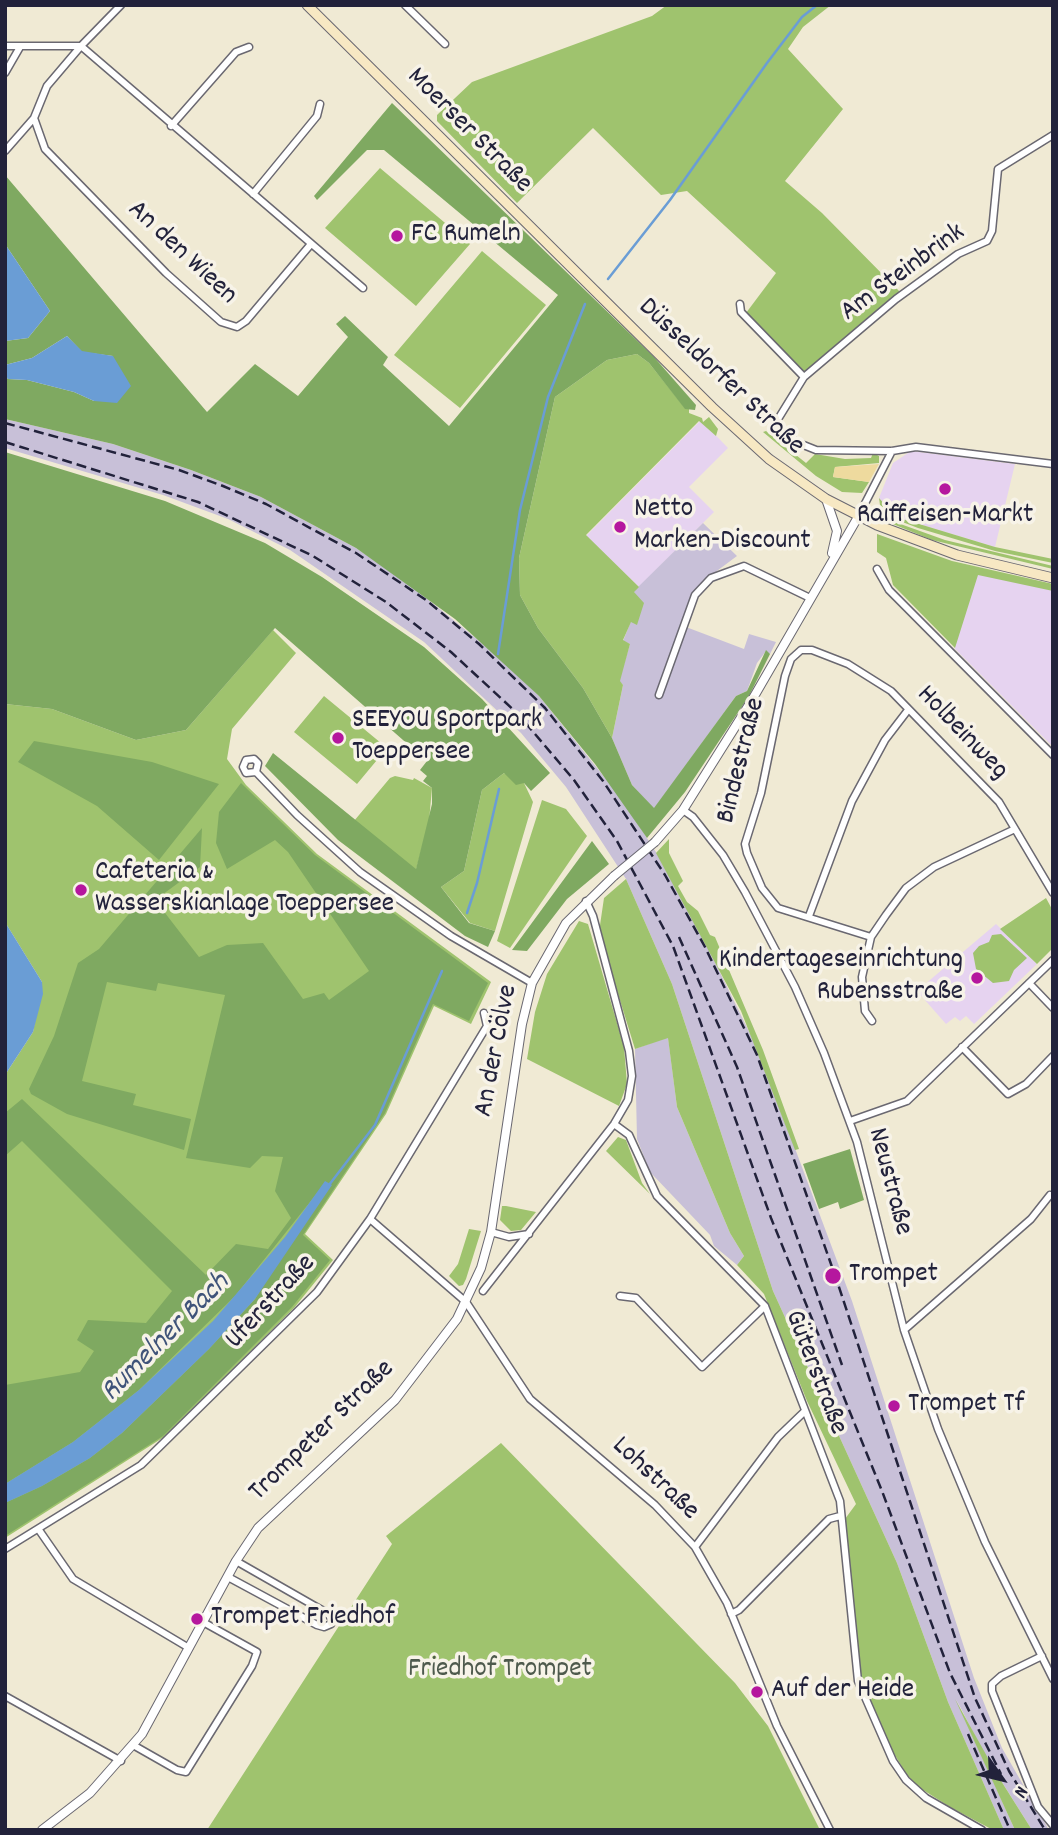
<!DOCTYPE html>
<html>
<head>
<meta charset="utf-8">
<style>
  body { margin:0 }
  #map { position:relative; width:1058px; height:1835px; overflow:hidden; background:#f0ead4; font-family:Dekko,sans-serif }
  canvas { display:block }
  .frame { position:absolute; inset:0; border:7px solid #22223b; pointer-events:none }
  .north { position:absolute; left:967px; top:1744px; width:70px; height:70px; -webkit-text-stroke:5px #f7f3e8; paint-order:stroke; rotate:124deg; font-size:19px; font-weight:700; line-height:28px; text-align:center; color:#22223b }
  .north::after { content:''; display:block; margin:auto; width:24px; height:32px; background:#22223b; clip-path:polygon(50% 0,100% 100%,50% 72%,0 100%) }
</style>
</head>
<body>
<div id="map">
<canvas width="1058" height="1835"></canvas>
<div class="frame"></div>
<div class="north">N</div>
</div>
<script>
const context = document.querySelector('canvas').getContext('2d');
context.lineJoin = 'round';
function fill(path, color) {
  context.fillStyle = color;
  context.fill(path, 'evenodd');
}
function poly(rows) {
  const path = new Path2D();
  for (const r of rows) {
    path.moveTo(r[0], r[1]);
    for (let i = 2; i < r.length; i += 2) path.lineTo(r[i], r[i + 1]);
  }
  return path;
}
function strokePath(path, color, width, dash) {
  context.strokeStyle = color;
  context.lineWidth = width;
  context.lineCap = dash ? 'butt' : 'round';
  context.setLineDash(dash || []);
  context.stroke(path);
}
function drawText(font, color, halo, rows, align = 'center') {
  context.font = font + ' Dekko,sans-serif';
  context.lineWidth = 7;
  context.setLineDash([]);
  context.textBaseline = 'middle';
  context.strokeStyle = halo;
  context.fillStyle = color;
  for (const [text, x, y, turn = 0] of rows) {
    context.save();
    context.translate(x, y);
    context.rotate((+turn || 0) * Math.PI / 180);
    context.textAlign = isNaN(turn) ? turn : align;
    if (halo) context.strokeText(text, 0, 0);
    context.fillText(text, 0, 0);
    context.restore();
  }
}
const built = poly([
  [701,420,728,448,689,487,714,512,639,587,586,536],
  [911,451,1015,464,995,547,896,517,879,498,893,463],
  [975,571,1053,588,1053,747,955,649,953,641],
  [996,924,1037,964,974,1024,966,1016,960,1021,955,1017,946,1024,917,991]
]);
const industrial = poly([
  [5,419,113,444,191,470,261,497,356,548,409,584,505,662,539,696,622,799,661,860,706,944,759,1052,852,1301,974,1678,1002,1748,1049,1830,1032,1830,985,1755,956,1699,1015,1830,1004,1830,948,1702,897,1563,773,1291,672,984,626,879,566,787,521,733,424,642,290,550,228,519,163,495,5,448],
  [703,523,737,556,702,582,686,627,744,649,749,634,776,642,770,654,766,651,757,663,747,691,736,696,654,809,632,785,612,738,623,685,619,681,630,644,623,641,631,621,637,624,634,591],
  [668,1037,677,1107,730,1233,744,1256,737,1265,714,1246,710,1235,650,1172,637,1139,635,1049]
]);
const green = poly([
  [667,5,831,5,803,27,788,49,843,109,785,181,822,213,900,292,806,372,803,372,746,313,776,273,687,191,661,195,593,128,517,203,437,121,437,115,472,82,652,16],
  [380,168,470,244,416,306,325,228],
  [482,251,546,305,460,408,394,355],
  [637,354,649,363,685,408,689,409,689,413,702,418,703,422,709,417,718,429,716,436,699,421,586,535,639,587,634,592,644,603,637,625,631,622,623,640,630,644,620,681,623,685,612,738,583,688,538,628,520,595,519,558,555,397,607,360],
  [766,431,806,463,815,454,845,459,871,458,873,453,879,456,879,463,835,467,833,477,869,482,862,493,842,492,816,476,763,432],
  [879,498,896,517,995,547,1053,559,1053,563,995,551,918,528,892,518,880,505],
  [886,515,892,521,945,540,1053,566,1053,569,932,540,883,520],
  [877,534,952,561,1053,584,1053,591,978,575,955,648,893,585,886,558,877,552],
  [273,630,296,653,232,729,227,759,246,785,317,854,491,982,471,1024,434,1006,386,1114,305,1234,333,1260,294,1308,164,1437,5,1538,5,1075,33,1032,42,982,5,922,5,704,52,709,136,740,186,730],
  [324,696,387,748,357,784,294,732],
  [504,773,524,783,533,802,495,931,470,923,441,887,464,871,482,790],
  [395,776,413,780,414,778,432,788,429,821,416,870,354,821,390,778],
  [542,800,566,809,587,836,510,948,497,941],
  [669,839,669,853,683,881,678,886,687,902,698,911,710,935,715,937,763,1050,799,1149,795,1150,741,1011,656,853],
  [626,879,672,984,773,1291,897,1563,948,1702,1004,1830,993,1830,950,1807,920,1788,907,1775,893,1752,870,1700,875,1696,860,1679,846,1557,845,1519,856,1504,807,1401,764,1294,737,1265,744,1256,730,1233,677,1107,668,1038,635,1049,599,932,604,898],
  [1046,898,1053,911,1053,948,1037,964,1000,929],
  [579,921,588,924,624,1047,627,1084,619,1106,527,1059,535,1012,547,974],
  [1001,934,1027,958,1014,970,1009,981,993,983,976,969,973,953,979,946,989,942,992,935],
  [618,1137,626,1140,642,1183,650,1194,606,1151],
  [502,1206,506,1206,536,1212,521,1230,511,1231,500,1220],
  [469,1229,481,1231,466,1279,463,1285,459,1286,449,1276,458,1264],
  [501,1443,735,1683,768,1726,820,1830,207,1830,392,1544,386,1536],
  [955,1699,998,1776,1032,1830,1015,1830]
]);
const forest = poly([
  [392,103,654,357,696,405,695,410,685,409,649,363,637,354,607,360,555,397,519,558,520,595,538,628,583,688,612,738,632,785,654,808,736,696,747,691,766,650,770,654,749,696,685,792,647,838,595,764,539,696,455,619,356,548,261,497,191,470,113,444,5,419,5,375,8,379,27,380,74,392,94,401,113,356,82,352,67,336,32,358,5,365,5,341,28,338,50,311,5,244,5,175,207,412,255,364,298,396,348,337,336,324,345,316,388,357,383,365,449,426,558,295,384,150,367,150,317,200,314,196],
  [5,452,165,501,265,543,322,577,424,647,482,699,550,773,531,791,524,783,516,785,504,773,482,790,464,871,441,887,469,923,495,931,488,947,465,936,338,840,265,766,273,753,416,869,432,804,432,788,423,781,427,776,420,770,427,761,275,628,186,730,136,740,52,709,5,704],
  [34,741,152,762,219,784,159,860,97,806,18,762],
  [241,783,315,855,488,983,469,1021,433,1004,385,1113,303,1235,330,1260,292,1307,163,1436,5,1536,5,1503,42,1486,90,1458,122,1433,209,1349,255,1299,318,1192,235,1296,139,1390,73,1442,5,1484,5,1385,80,1372,94,1351,77,1340,88,1320,146,1323,172,1291,22,1141,5,1156,5,1113,22,1099,206,1275,236,1244,268,1249,291,1218,275,1191,283,1157,262,1156,250,1168,186,1158,225,995,158,983,156,991,107,982,82,1081,136,1094,133,1105,191,1119,184,1150,67,1114,31,1094,29,1089,54,1036,78,963,99,949,202,828,200,867,155,900,199,957,227,945,263,943,303,999,324,993,329,1000,369,971,288,852,275,840,227,869,216,843,219,812],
  [592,841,609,864,567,899,527,951,512,950],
  [850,1149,864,1200,840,1209,838,1202,819,1209,803,1164]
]);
const sand = poly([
  [879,464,869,482,833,477,835,467]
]);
const water = poly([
  [5,244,50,311,28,338,5,341],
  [67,336,82,351,113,356,131,386,117,403,94,401,74,392,27,380,8,379,5,375,5,365,32,358],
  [5,922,42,982,43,994,33,1032,5,1075],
  [325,1181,332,1185,255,1299,209,1349,122,1433,90,1458,42,1486,5,1503,5,1484,73,1442,139,1390,213,1321,285,1237]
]);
const stream = poly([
  [608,279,670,200,767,63,802,17,817,5],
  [498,654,520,510,548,397,585,304],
  [467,913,477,883,499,789],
  [329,1185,375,1125,442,971]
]);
const minor = poly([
  [405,5,445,44],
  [5,46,81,46,121,5],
  [5,73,20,47],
  [171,126,236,52,249,47],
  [1053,135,998,169,992,231,987,241,958,254,896,299,804,377,775,424,796,442,816,450,892,451,916,447,1053,464],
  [5,151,34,118],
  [253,194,317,116,320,104],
  [311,244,246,321,237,327,221,322,166,273,45,149,34,118,47,86,81,46,363,288],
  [740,304,741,312,804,377],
  [858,517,892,451],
  [877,569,889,590,1053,755],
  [659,695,695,595,711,578,744,566,810,598],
  [256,772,258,763,254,759,246,760,243,767,246,773,256,772,297,815,360,872,451,936,532,983],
  [683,810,693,817,723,855,745,892,795,987,824,1053,857,1142,904,1330,938,1429,985,1542,1053,1679],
  [809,916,852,801,885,740,908,710],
  [871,937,778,908,762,888,747,853,745,844,761,793,785,676,791,659,801,650,812,650,848,664,891,691,999,802,1053,893],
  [1029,983,1053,1008],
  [872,1021,865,1011,862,977,871,937,886,915,906,888,934,867,1015,829],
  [962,1047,1008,1094,1026,1084,1053,1056],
  [850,1121,907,1101,1053,960],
  [614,1124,629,1135,657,1196,765,1306,840,1501,858,1681,893,1761,906,1780,926,1798,982,1830],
  [370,1219,466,1302,530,1399,655,1505,695,1547,727,1603,777,1726,830,1830],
  [491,1232,509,1237,529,1234],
  [483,1291,614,1124,628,1100,632,1076,629,1051,593,916,586,901],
  [620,1296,636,1298,702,1367,765,1306],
  [904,1330,1031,1219,1050,1195],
  [39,1530,73,1579,189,1648],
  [695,1547,778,1437,805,1411],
  [5,1549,141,1465,317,1292,370,1219,487,1026,484,1013],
  [228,1577,317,1625,324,1627,331,1624,332,1619,327,1613,236,1561],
  [731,1614,739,1610,829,1519,840,1516],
  [1042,1656,1001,1676,992,1684,992,1691,1038,1807,1053,1825],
  [5,1696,121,1761],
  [133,1745,177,1770,186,1772,252,1666,257,1652,203,1622]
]);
const tertiary = poly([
  [826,499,837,531,832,553],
  [655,842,683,810,752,700,858,517],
  [42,1830,90,1793,142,1734,236,1561,258,1528,395,1400,457,1319,481,1268,491,1232,522,1024,532,983,566,923,614,876]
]);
const secondary = poly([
  [307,5,712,407,769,459,826,499,877,525,957,555,1053,578]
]);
const rail = poly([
  [5,423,179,470,223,486,266,504,356,553,426,600,479,644,545,708,603,781,665,875,705,947,757,1055,837,1281,975,1698,1009,1771,1045,1830],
  [5,442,198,502,313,556,386,602,451,652,518,714,574,780,617,841,673,946,771,1218,882,1491,950,1673,1001,1774],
  [679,937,737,1067,842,1365],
  [968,1734,1010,1830]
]);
const tertiaryBridge = poly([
  [614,876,655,842]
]);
const markers = [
  [397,236,7,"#b5179e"],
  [945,489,7,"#b5179e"],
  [620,527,7,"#b5179e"],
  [338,738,7,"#b5179e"],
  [81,890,7,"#b5179e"],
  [977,978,7,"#b5179e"],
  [833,1276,9,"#b5179e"],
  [894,1406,7,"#b5179e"],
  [197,1619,7,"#b5179e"],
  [757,1692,7,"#b5179e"]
];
const streetNames = [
  ["Moerser Straße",468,132,45],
  ["An den Wieen",181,254,43],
  ["Am Steinbrink",904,274,-36],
  ["Düsseldorfer Straße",720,378,43],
  ["Holbeinweg",961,734,46],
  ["Bindestraße",743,761,-76],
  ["An der Cölve",498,1051,-79],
  ["Neustraße",888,1182,75],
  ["Uferstraße",272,1303,-47],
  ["Güterstraße",814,1373,69],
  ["Trompeter Straße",323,1432,-44],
  ["Lohstraße",654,1480,43]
];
const poiNames = [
  ["FC Rumeln",411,236],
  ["Netto",634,511],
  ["Marken-Discount",634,543],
  ["Raiffeisen-Markt",945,517,"center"],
  ["SEEYOU Sportpark",352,722],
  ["Toeppersee",352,754],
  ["Cafeteria &",95,874],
  ["Wasserskianlage Toeppersee",95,906],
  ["Kindertageseinrichtung",963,962,"right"],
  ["Rubensstraße",963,994,"right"],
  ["Trompet",849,1276],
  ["Trompet Tf",908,1406],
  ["Trompet Friedhof",211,1619],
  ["Auf der Heide",771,1692]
];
const parkNames = [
  ["Friedhof Trompet",500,1671]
];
const waterNames = [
  ["Rumelner Bach",167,1339,-45]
];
fill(built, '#e6d3f0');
fill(industrial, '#c8c0d8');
fill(green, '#9fc36e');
fill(forest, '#7fa961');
fill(sand, '#eeda9e');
fill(water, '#6a9dd5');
strokePath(stream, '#6a9dd5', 2.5);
strokePath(minor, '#6a6871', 9);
strokePath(tertiary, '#6a6871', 10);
strokePath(secondary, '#6a6871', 11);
strokePath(minor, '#fff', 6);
strokePath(tertiary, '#fff', 8);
strokePath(secondary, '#f7e8c3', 9);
strokePath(rail, '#22223b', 2.5, [10, 5]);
strokePath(tertiaryBridge, '#6a6871', 10, []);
strokePath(tertiaryBridge, '#fff', 8);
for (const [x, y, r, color] of markers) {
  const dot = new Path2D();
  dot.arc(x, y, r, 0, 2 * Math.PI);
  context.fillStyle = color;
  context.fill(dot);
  strokePath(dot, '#f7f3e8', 2.5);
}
drawText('28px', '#22223b', '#f7f3e8', streetNames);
drawText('28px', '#22223b', '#f7f3e8', poiNames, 'left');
drawText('28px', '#4e5a4d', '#f7f3e8', parkNames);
drawText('italic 30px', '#3f5379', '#f7f3e8', waterNames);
</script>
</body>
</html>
